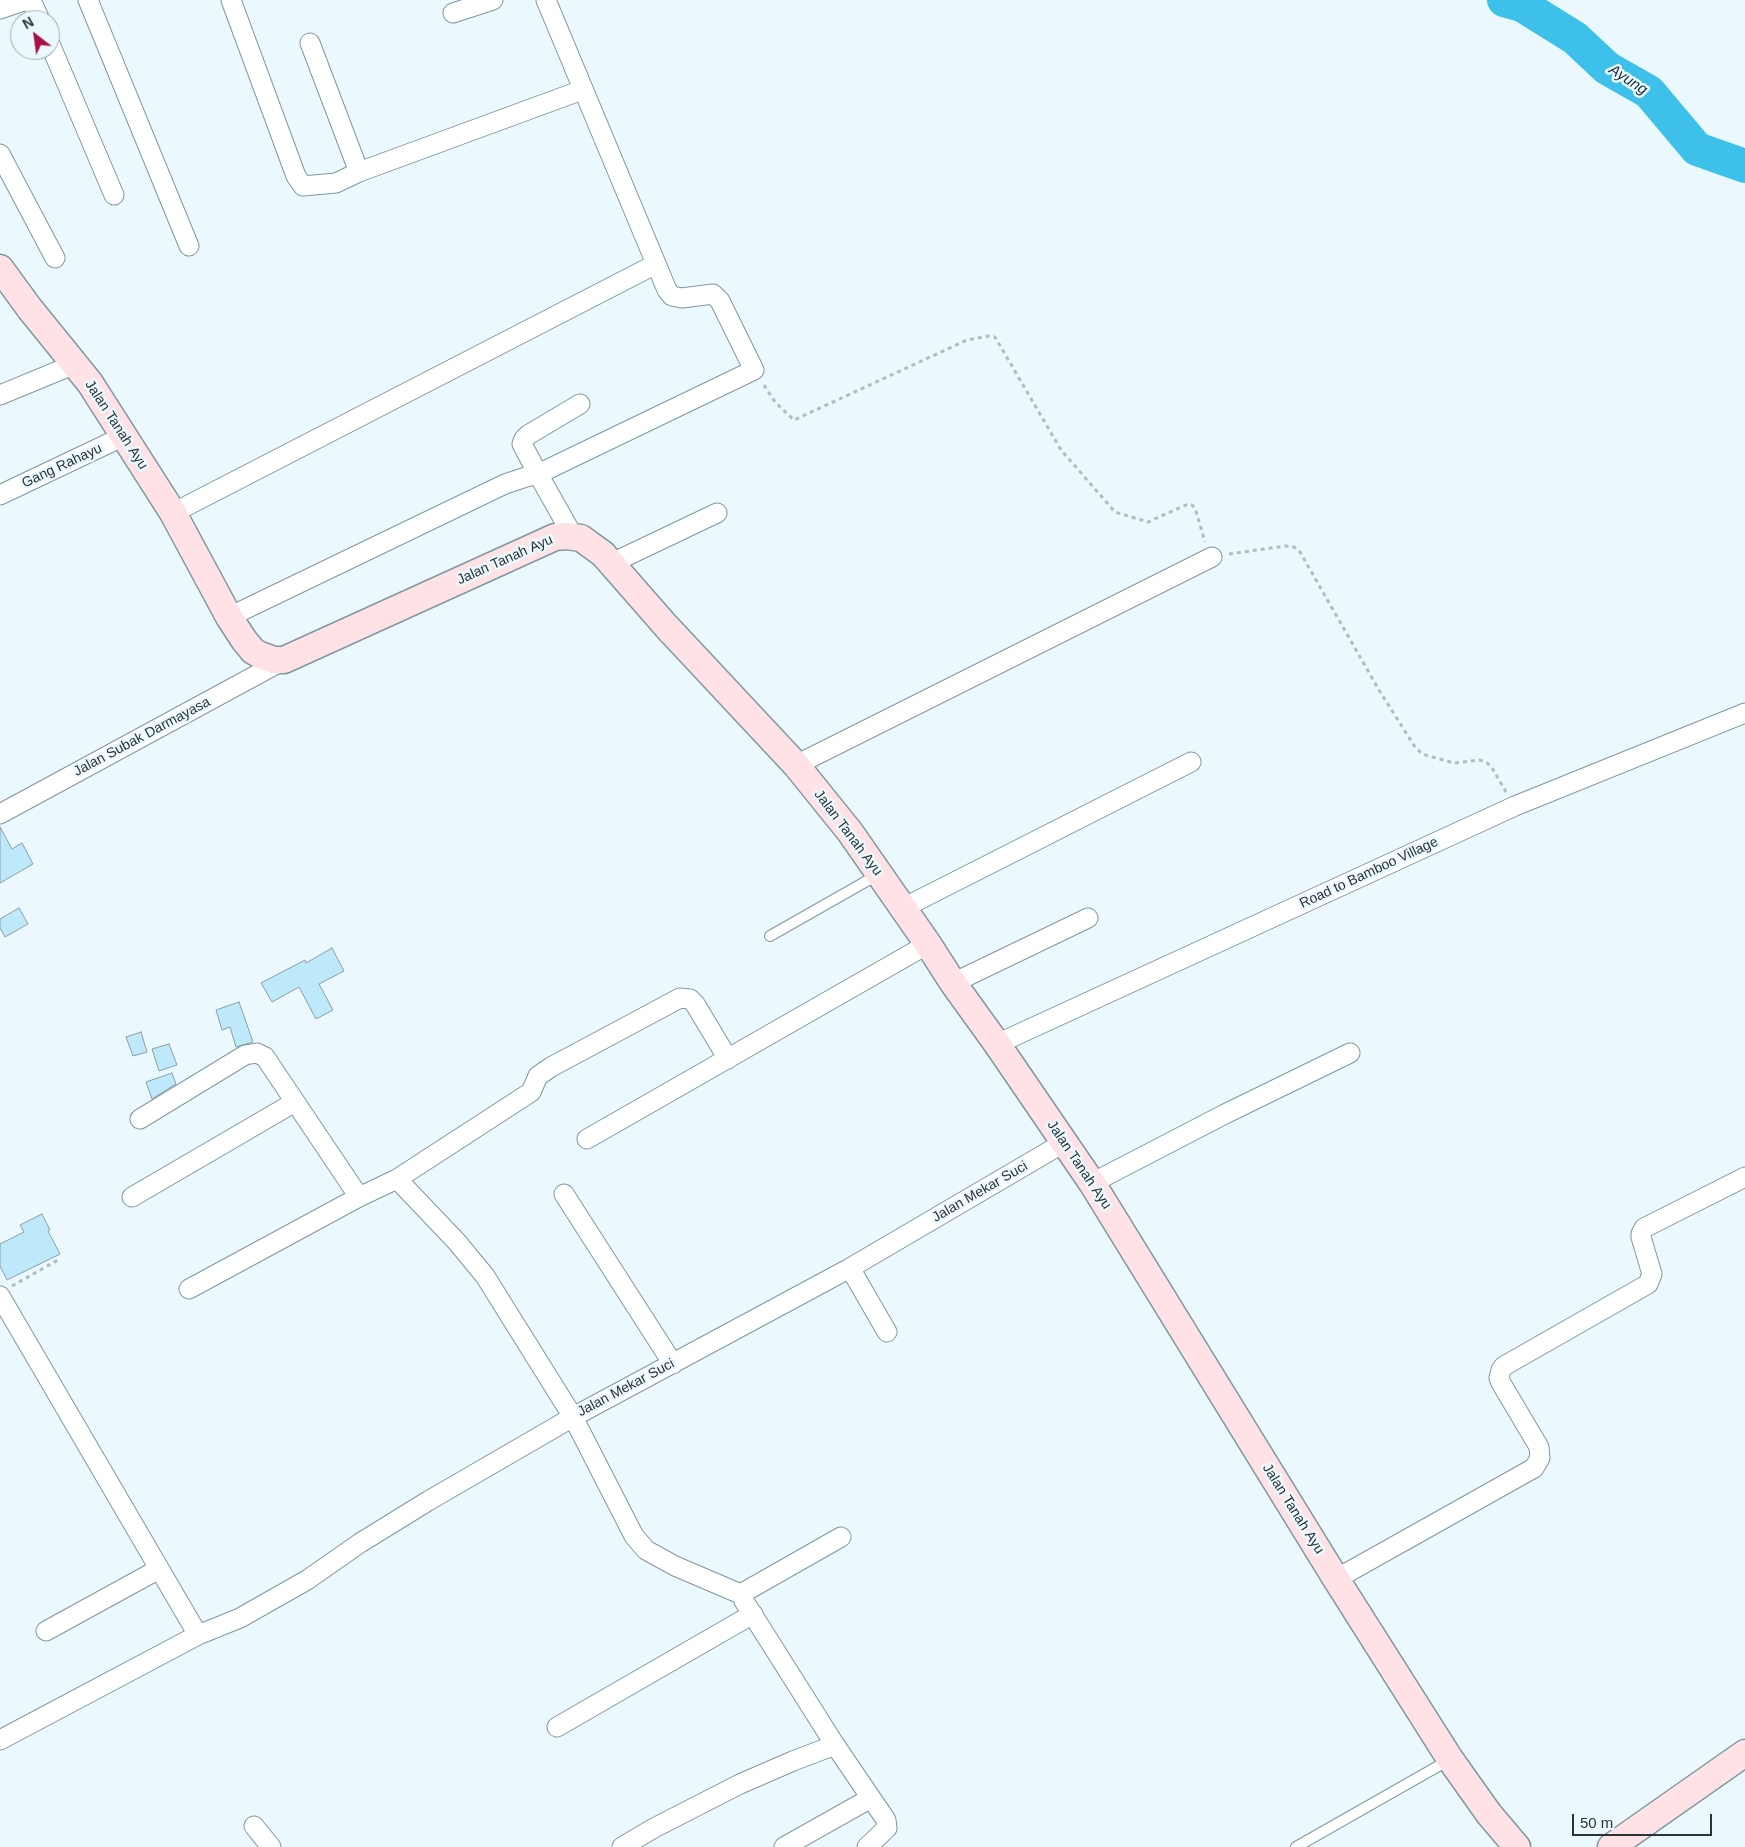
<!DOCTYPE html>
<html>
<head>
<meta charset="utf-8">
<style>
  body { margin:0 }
  #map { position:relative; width:1745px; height:1847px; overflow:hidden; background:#ebf9fe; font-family:Helvetica,sans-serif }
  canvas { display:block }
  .north { position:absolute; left:10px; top:10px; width:50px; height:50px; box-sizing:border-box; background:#ebf9fe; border:1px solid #9eaaae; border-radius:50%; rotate:330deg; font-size:14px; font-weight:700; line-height:20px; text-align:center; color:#2b3337 }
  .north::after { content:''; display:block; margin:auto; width:18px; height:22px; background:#a81143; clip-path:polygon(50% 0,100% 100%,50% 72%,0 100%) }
  .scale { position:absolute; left:1572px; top:1814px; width:140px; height:22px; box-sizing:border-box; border:2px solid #2b3337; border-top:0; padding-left:6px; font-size:15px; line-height:18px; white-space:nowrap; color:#2b3337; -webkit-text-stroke:4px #ebf9fe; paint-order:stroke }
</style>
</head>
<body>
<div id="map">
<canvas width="1745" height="1847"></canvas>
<div class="north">N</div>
<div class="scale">50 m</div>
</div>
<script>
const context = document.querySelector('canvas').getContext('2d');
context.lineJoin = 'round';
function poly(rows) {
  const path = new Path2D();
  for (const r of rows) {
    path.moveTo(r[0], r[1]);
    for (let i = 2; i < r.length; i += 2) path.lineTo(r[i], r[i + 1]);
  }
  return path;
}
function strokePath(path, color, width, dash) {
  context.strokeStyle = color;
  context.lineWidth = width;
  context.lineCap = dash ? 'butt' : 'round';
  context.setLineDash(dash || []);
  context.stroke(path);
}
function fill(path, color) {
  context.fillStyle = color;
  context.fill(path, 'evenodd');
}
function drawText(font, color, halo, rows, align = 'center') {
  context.font = font + ' Helvetica,sans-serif';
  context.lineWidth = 5;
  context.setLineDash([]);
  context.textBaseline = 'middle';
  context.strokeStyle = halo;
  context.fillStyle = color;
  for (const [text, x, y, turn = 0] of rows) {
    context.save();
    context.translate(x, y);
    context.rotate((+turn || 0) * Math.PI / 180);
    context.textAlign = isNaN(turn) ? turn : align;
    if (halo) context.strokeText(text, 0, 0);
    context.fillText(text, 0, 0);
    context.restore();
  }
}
const river = poly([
  [1504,0,1522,5,1575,38,1607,68,1649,92,1697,149,1745,166]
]);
const building = poly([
  [0,827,12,849,22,843,33,864,0,883,0,827],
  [19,908,28,924,5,937,0,928,0,919,19,908],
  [332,948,344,971,319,984,333,1010,316,1019,299,987,272,1002,261,983,305,960,306,963,332,948],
  [239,1002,253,1042,236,1047,230,1027,222,1030,216,1010,239,1002],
  [141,1032,147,1052,133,1056,126,1037,141,1032],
  [169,1044,177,1065,159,1071,152,1049,169,1044],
  [172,1073,176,1084,152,1099,146,1082,172,1073],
  [42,1214,50,1230,48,1231,60,1254,7,1280,0,1266,0,1244,24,1232,20,1225,42,1214]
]);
const path = poly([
  [764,385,775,402,794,420,967,340,988,336,995,337,1061,450,1115,512,1148,522,1188,504,1192,505,1195,508,1205,542],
  [1229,554,1285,546,1294,547,1300,552,1379,690,1415,747,1422,754,1454,763,1480,760,1487,763,1491,766,1506,792],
  [12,1286,58,1260]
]);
const lane = poly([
  [770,936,879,874],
  [1296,1847,1449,1760]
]);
const street = poly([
  [31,0,40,20],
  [88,0,189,246],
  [231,0,296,176,303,186,336,183,359,172,582,90],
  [546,0,667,290,672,296,682,298,713,294,720,301,754,370,538,474,522,444,524,439,528,435,580,404],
  [0,9,26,0],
  [453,13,493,0],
  [310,43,359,172],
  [50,44,114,195],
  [0,154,55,258],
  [0,395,75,364],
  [0,495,124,436],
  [173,513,656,264],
  [612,563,717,513],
  [229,617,505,484,526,477,538,474,573,536],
  [796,765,1212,557],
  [0,814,284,660],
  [903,908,1191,762],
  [953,983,1088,918],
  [997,1044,1515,806,1745,713],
  [140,1119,245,1055,257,1053,265,1057,359,1197],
  [587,1139,928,944],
  [397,1179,531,1092,538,1076,551,1067,680,998,690,999,695,1004,728,1059],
  [1092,1183,1225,1114,1350,1053],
  [564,1194,673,1364],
  [132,1197,295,1102],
  [850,1268,887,1332],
  [189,1289,359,1197,397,1179,457,1242,485,1276,573,1417,634,1536,646,1550,675,1566,743,1595],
  [0,1296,198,1635],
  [841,1537,746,1591,743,1595,744,1601,835,1745,886,1820,887,1828,867,1847],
  [1336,1579,1534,1468,1540,1458,1539,1447,1501,1383,1499,1378,1501,1370,1504,1366,1648,1284,1652,1274,1641,1237,1641,1234,1644,1228,1745,1177],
  [46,1631,159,1569],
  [557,1727,753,1614],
  [0,1740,198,1635,240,1618,307,1580,360,1543,428,1501,573,1417,850,1268,1065,1142],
  [254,1826,271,1847],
  [622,1847,654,1828,740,1784,793,1761,835,1745],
  [784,1847,871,1798]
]);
const secondary = poly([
  [0,268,30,309,90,383,173,513,229,617,244,640,253,651,260,655,274,660,284,660,555,537,566,536,581,538,603,554,666,626,796,765,850,832,928,944,953,983,997,1044,1092,1183,1336,1579,1450,1759,1489,1814,1517,1847],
  [1611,1847,1745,1753]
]);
const streetNames = [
  ["Jalan Tanah Ayu",116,425,57],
  ["Gang Rahayu",62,466,-25],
  ["Jalan Tanah Ayu",505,560,-24],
  ["Jalan Subak Darmayasa",142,737,-28],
  ["Jalan Tanah Ayu",848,833,53],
  ["Road to Bamboo Village",1369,873,-25],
  ["Jalan Tanah Ayu",1079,1165,56],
  ["Jalan Mekar Suci",980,1192,-30],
  ["Jalan Mekar Suci",626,1388,-28],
  ["Jalan Tanah Ayu",1293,1509,58]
];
const waterNames = [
  ["Ayung",1628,80,33]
];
strokePath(river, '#3dc1ea', 34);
fill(building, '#bee9fa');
strokePath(building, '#899ea7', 1);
strokePath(lane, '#81969f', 12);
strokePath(street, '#81969f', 21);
strokePath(secondary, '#81969f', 29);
strokePath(path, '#b0bcc1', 3, [4, 4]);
strokePath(lane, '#fff', 10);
strokePath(street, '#fff', 19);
strokePath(secondary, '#fee2e6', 26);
drawText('14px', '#2b3337', '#ebf9fe', streetNames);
drawText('italic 15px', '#1b3038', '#ebf9fe', waterNames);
</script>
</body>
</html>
